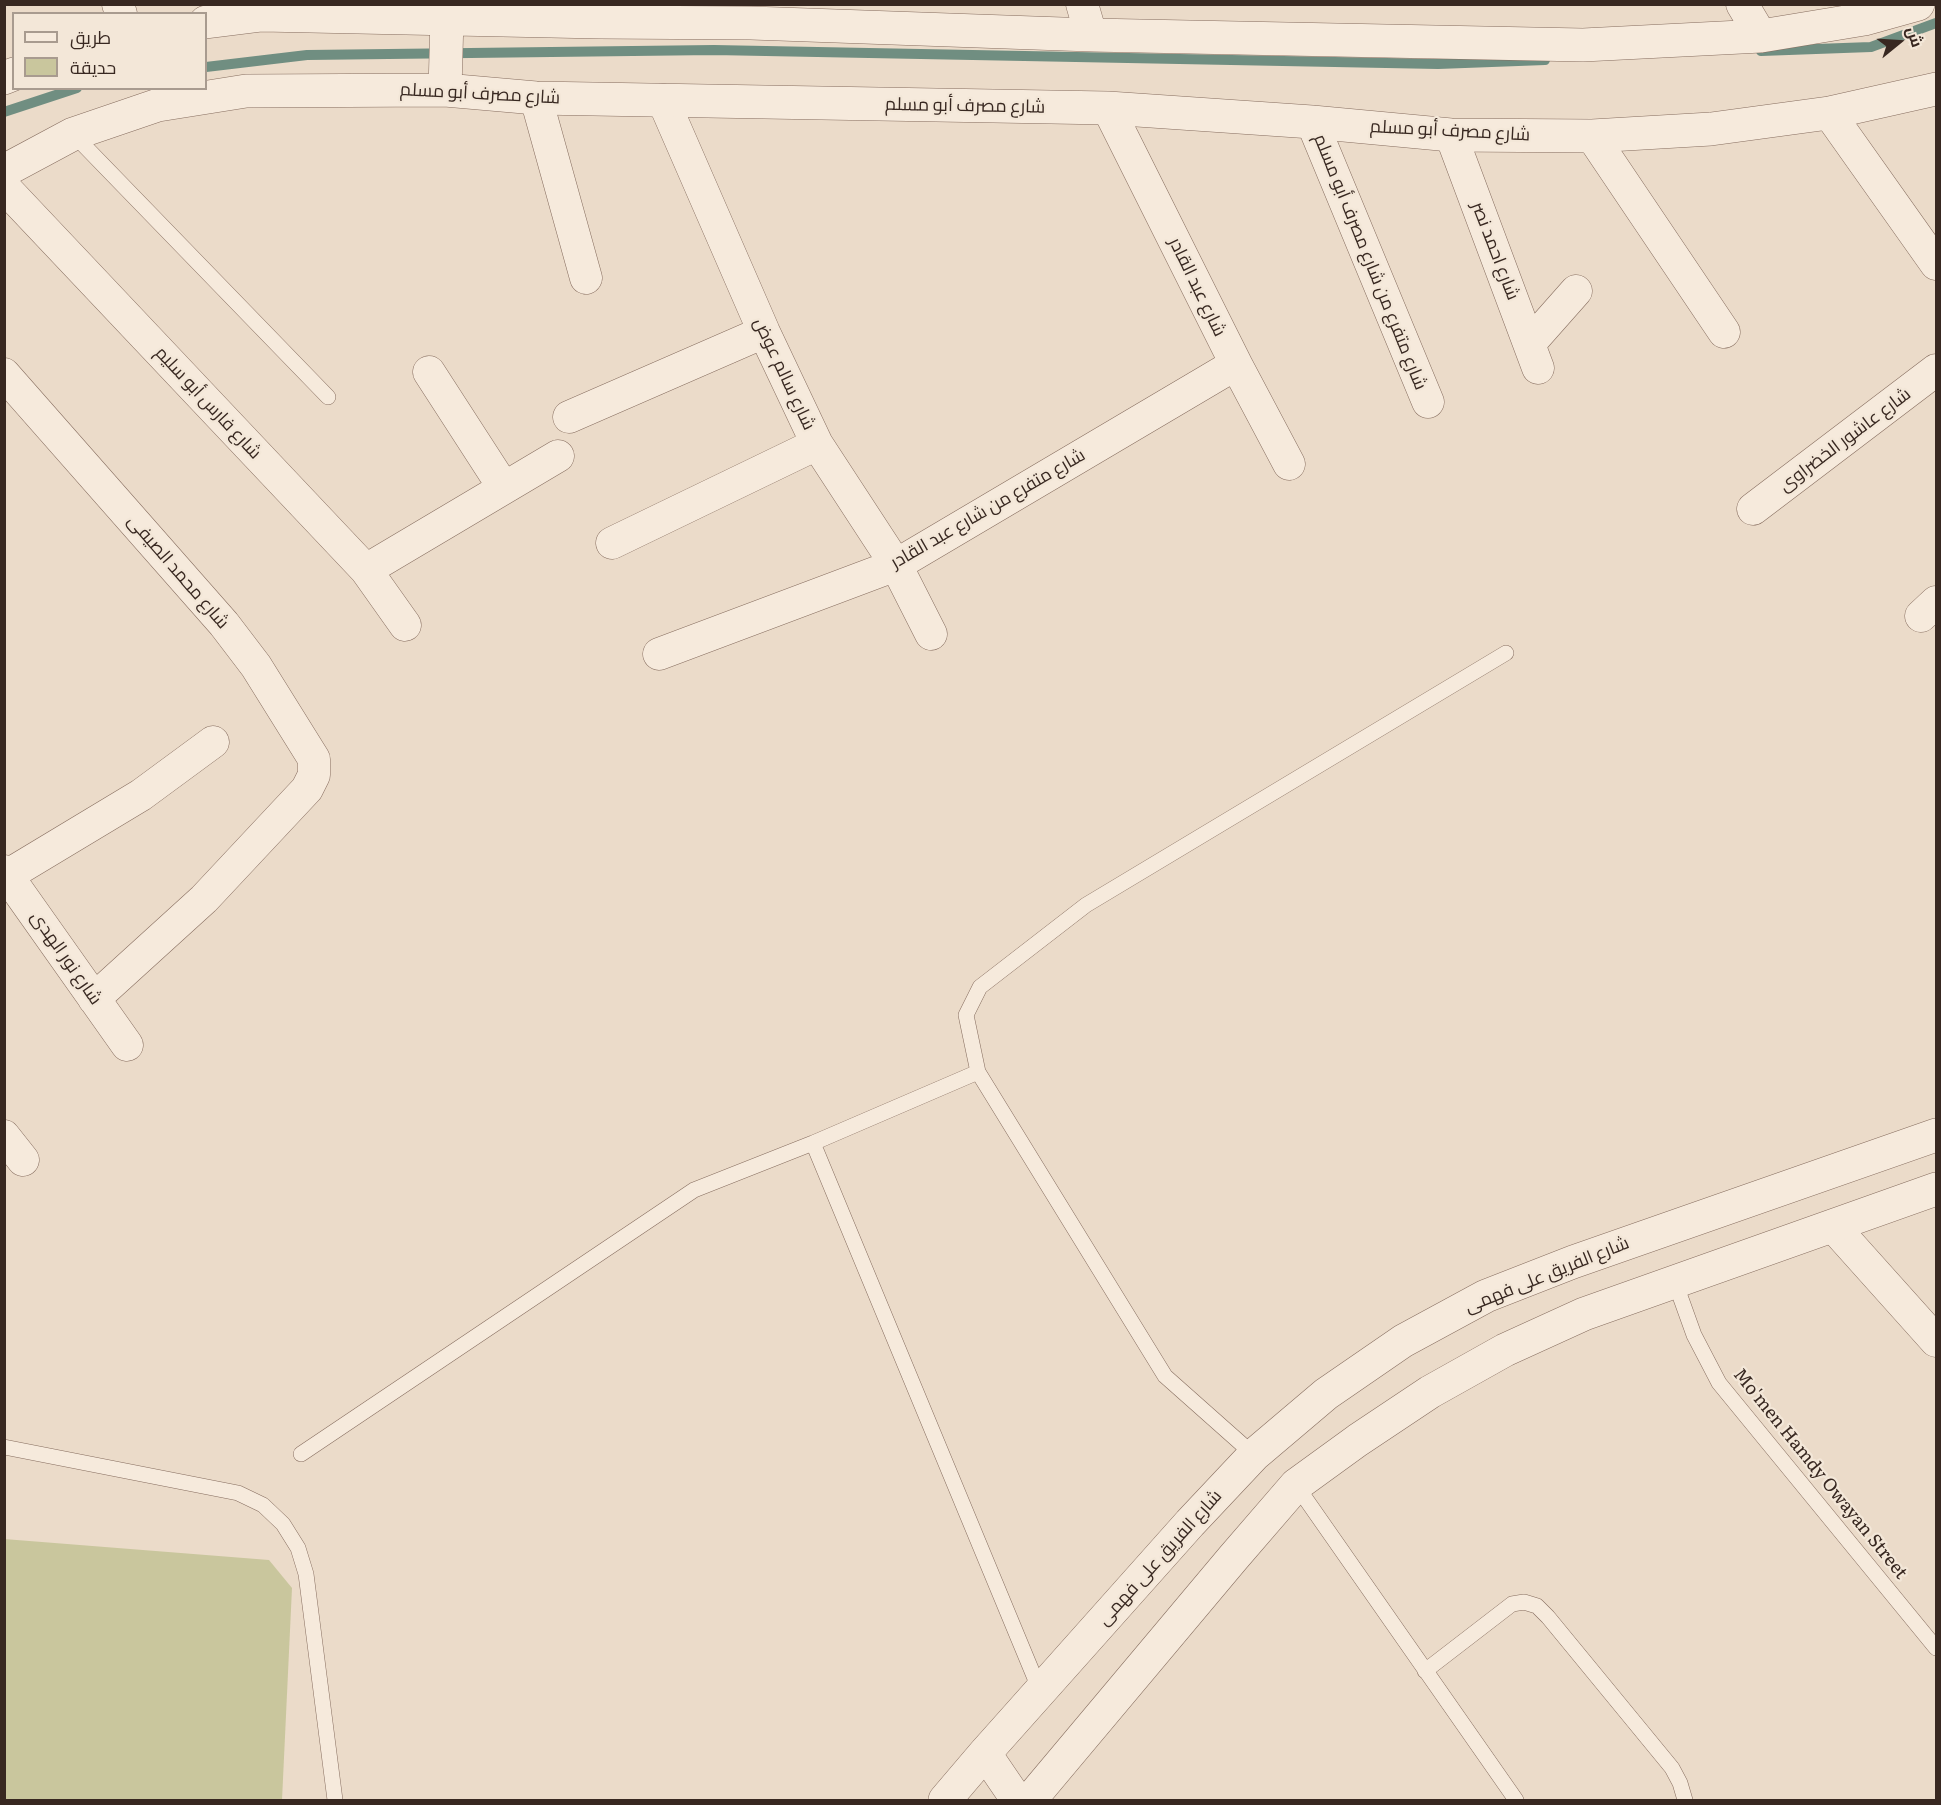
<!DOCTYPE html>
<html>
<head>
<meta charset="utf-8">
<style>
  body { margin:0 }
  #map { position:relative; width:1941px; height:1805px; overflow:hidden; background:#ebdbc9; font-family:Literata,Cairo,serif }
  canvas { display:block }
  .frame { position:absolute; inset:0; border:6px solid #382821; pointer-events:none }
  .legend { position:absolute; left:12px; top:12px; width:195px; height:78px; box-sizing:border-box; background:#f3e7d8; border:2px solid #a89b8f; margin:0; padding:8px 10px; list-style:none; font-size:18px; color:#382821 }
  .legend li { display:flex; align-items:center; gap:12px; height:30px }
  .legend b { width:30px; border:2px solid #a89b8f }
  .north { position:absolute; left:1869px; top:12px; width:60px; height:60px; -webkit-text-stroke:4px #f3e7d8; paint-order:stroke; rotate:72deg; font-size:16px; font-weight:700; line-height:24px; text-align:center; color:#382821 }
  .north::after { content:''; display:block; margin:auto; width:21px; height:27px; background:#382821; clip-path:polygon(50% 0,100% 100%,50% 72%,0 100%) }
</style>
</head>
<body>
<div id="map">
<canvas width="1941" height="1805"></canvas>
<div class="frame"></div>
<ul class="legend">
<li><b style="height:8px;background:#f6eadc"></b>طريق</li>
<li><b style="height:16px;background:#c9c69d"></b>حديقة</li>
</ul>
<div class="north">ش</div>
</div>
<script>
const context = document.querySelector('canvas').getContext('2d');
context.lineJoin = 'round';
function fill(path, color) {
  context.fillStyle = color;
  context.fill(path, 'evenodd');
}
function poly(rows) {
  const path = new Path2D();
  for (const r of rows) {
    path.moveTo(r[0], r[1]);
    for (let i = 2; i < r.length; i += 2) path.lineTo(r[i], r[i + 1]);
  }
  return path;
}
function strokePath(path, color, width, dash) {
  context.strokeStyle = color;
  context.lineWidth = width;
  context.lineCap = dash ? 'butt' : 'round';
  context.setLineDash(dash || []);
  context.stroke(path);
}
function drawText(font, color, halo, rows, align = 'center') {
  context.font = font + ' Literata,Cairo,serif';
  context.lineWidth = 4.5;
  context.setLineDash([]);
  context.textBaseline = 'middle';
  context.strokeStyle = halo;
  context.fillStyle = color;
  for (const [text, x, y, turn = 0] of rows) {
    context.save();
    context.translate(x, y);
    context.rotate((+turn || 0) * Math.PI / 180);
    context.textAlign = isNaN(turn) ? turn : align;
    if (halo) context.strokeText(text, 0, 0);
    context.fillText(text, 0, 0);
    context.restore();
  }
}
const green = poly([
  [4,1539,269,1560,292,1588,282,1800,5,1800]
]);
const stream = poly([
  [1761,51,1871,47,1936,23],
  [206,67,307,55,714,50,1438,64,1545,60],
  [4,112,77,88]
]);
const service = poly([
  [73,134,328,397],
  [813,1143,1041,1693],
  [1675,1282,1694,1335,1719,1383,1936,1648],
  [4,1447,238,1493,263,1505,283,1524,298,1548,306,1574,335,1800],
  [301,1454,694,1190,813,1143,978,1072],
  [1254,1455,1165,1376,978,1072,966,1015,980,987,1086,905,1506,653],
  [1296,1485,1516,1800],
  [1425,1671,1512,1604,1524,1602,1537,1606,1548,1617,1672,1768,1680,1783,1685,1800]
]);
const minor = poly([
  [118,4,121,14],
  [1082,4,1091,35],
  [1742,4,1761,36],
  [536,98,586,278],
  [663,100,764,332,817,444,896,565,931,634],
  [1108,108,1236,364,1289,464],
  [1829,113,1936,264],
  [1312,122,1428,402],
  [1451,135,1538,368],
  [1592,136,1724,332],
  [4,187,366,570,405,625],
  [1530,343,1576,291],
  [429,372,504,488],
  [4,374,224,624,256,666,314,759,314,775,307,789,204,899,94,999],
  [569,417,764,332],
  [1753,509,1936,370],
  [612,543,817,444],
  [366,570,558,456],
  [1921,616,1936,602],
  [659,654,896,565,1236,364],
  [4,871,127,1045],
  [8,875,141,795,213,742],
  [4,1136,23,1160],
  [1833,1226,1936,1341],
  [985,1753,1017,1800]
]);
const tertiary = poly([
  [206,22,262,15,599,22,751,23,1091,35,1583,45,1761,36,1864,19,1918,4],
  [4,78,14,74],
  [445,90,447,18],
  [4,171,73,134,158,105,246,91,445,90,536,98,1108,108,1312,122,1451,135,1592,136,1711,129,1829,113,1936,89],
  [945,1800,985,1753,1190,1523,1254,1455,1326,1394,1403,1341,1486,1296,1573,1262,1936,1135],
  [1030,1800,1233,1558,1296,1485,1358,1440,1430,1392,1505,1350,1584,1314,1936,1189]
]);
const streetNames = [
  ["شارع مصرف أبو مسلم",480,94,3],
  ["شارع مصرف أبو مسلم",965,106,1],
  ["شارع مصرف أبو مسلم",1450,131,3],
  ["شارع احمد نصر",1495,251,69],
  ["شارع متفرع من شارع مصرف أبو مسلم",1370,262,68],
  ["شارع عبد القادر",1197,287,64],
  ["شارع سالم عوض",784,374,65],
  ["شارع فارس أبو سليم",208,403,47],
  ["شارع عاشور الخضراوى",1845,440,-37],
  ["شارع متفرع من شارع عبد القادر",988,509,-30],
  ["شارع محمد الصيفى",178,572,49],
  ["شارع نور الهدى",66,958,55],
  ["شارع الفريق على فهمى",1547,1275,-22],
  ["Mo'men Hamdy Owayan Street",1820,1474,51],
  ["شارع الفريق على فهمى",1160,1558,-48]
];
fill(green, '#c9c69d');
strokePath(stream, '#708e81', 10);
strokePath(service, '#866d5f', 16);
strokePath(minor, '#866d5f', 33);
strokePath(tertiary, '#866d5f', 34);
strokePath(service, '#f6eadc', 15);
strokePath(minor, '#f6eadc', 32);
strokePath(tertiary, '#f6eadc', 33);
drawText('18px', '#382821', '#f3e7d8', streetNames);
</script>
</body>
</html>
